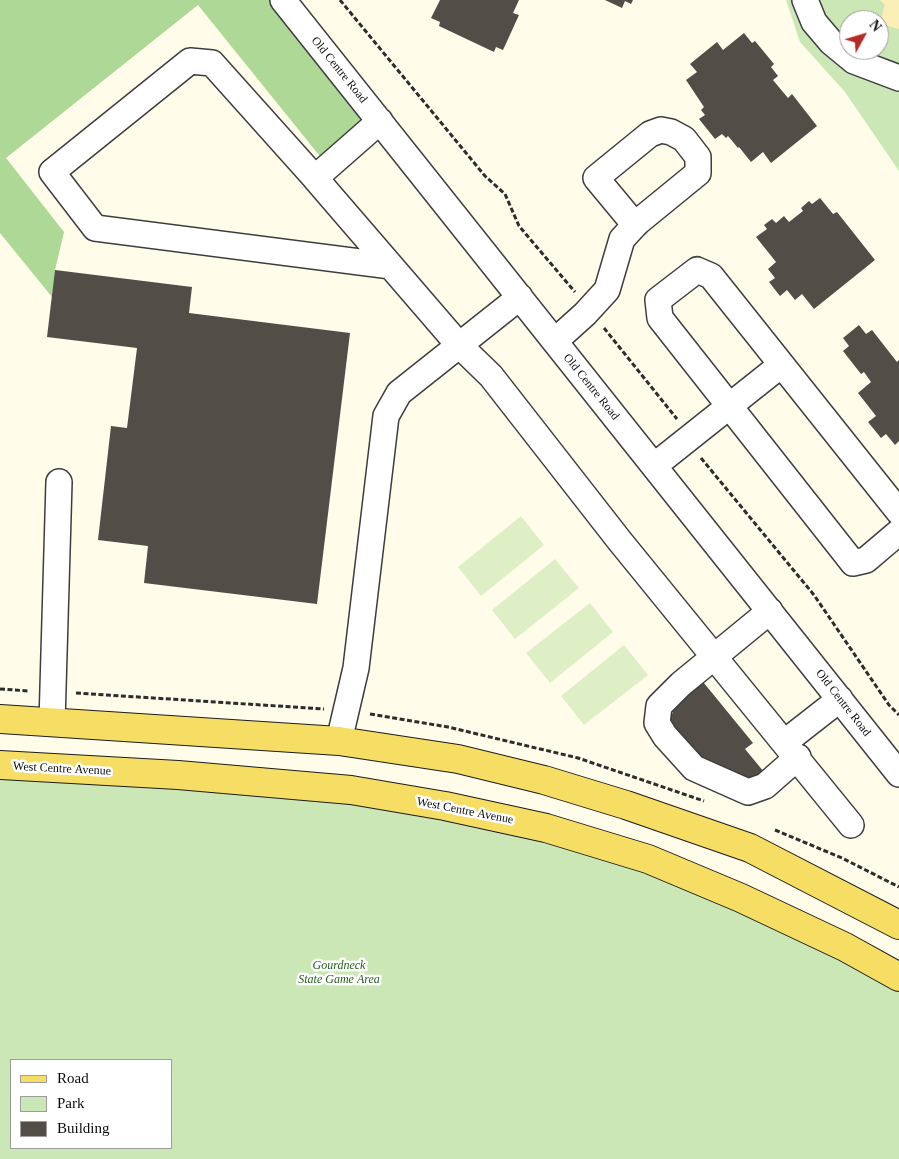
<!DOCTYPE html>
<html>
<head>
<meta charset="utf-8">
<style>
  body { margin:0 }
  #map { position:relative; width:899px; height:1159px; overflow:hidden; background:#fffcea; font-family:"Times New Roman",serif }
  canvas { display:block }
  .legend { position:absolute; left:10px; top:1059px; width:162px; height:90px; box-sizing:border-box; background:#fff; border:1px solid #9d9d9d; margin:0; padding:6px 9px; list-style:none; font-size:15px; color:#0b0b0b }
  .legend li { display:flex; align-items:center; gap:10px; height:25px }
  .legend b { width:25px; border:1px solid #9d9d9d }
  .north { position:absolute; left:839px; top:10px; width:50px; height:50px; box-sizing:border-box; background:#fff; border:1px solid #9d9d9d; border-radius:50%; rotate:51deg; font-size:14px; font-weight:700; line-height:20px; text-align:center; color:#0b0b0b }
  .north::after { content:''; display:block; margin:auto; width:18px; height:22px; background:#b72b27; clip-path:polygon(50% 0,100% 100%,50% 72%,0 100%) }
</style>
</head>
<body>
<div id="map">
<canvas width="899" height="1159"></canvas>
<ul class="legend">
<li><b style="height:6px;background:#f6dd63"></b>Road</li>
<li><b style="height:14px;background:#cbe7b5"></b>Park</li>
<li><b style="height:14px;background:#534d48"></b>Building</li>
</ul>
<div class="north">N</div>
</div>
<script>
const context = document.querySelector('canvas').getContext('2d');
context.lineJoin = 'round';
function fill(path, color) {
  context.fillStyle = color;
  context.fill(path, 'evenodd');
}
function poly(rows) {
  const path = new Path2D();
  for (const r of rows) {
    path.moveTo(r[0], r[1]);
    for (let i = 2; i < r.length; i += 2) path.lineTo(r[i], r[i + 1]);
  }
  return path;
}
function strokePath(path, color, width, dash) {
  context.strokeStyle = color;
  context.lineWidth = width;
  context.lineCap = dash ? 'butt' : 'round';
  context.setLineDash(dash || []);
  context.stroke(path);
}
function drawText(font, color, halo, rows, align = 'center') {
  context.font = font + ' "Times New Roman",serif';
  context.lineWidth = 5;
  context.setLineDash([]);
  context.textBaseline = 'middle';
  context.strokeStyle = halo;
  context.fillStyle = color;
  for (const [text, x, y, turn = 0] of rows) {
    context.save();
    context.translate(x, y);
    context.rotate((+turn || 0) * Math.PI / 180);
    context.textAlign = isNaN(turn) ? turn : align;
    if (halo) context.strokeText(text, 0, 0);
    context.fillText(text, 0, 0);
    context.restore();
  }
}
const green = poly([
  [786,0,899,0,899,171,845,92,800,42],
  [849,20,879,20,879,50,849,50],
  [0,762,427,792,677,858,899,967,899,1159,0,1159],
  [11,1060,171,1060,171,1148,11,1148]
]);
const forest = poly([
  [0,0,269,0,366,119,323,160,198,5,6,158,64,232,55,270,52,297,0,233]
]);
const sand = poly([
  [880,0,899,0,899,29,888,26,881,18,885,5]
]);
const pitch = poly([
  [521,516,544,545,481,596,458,567],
  [555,559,579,588,515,639,492,610],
  [590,603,613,632,550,683,526,653],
  [624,645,648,675,584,725,561,696]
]);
const building = poly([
  [440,0,519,0,513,13,519,15,503,50,496,47,494,52,439,26,440,22,431,18],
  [605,0,633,0,631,4,625,1,622,8],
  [744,33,752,43,755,41,774,64,771,67,778,76,773,80,788,98,792,94,817,126,771,163,763,152,751,162,739,147,738,148,728,136,726,138,722,134,715,139,699,119,705,115,701,110,704,107,686,80,697,72,690,64,717,42,723,50],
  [820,198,833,214,837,212,875,260,814,309,802,294,795,300,787,290,780,296,769,282,775,278,768,269,776,262,756,237,767,229,764,225,772,219,776,223,784,216,789,222,803,211,801,208,809,201,812,204],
  [55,270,192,287,189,313,350,333,317,604,144,583,148,546,98,540,111,426,127,428,137,348,47,337],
  [859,325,866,334,872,330,897,362,899,360,899,441,895,445,886,434,881,438,868,422,876,416,858,393,871,382,864,372,861,374,843,351,849,346,843,338],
  [699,677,753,743,745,749,764,772,743,788,723,766,718,770,711,761,703,767,667,733,674,727,667,718,673,713,666,704]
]);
const path = poly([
  [340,0,485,176,505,194,519,226,575,292],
  [604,328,677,419],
  [701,458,814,595,889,705,899,715],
  [0,689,29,691],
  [76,693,324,709],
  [370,714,448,727,578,758,704,801],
  [775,830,842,858,899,887]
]);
const minor = poly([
  [283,0,899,774],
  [805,0,814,22,831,42,854,61,899,78],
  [380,121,315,178,458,344,491,376,619,540,851,825],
  [315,178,212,63,190,61,52,172,95,228,391,266],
  [555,341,585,314,607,290,622,239,635,225,638,222,698,173,698,157,684,139,671,132,661,130,650,134,596,178,635,225],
  [654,466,781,365],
  [899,512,711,276,697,270,658,300,660,318,853,563,866,560,899,532],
  [770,611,681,684,659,706,657,723,665,736,694,768,748,792,765,786,798,757],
  [52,722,59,482],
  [339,741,356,668,386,416,399,393,520,297],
  [785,742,840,699]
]);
const major = poly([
  [0,719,339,741,458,759,544,780,626,805,750,848,899,925],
  [0,765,178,775,351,790,445,806,546,828,648,859,741,898,845,947,899,977]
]);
const streetNames = [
  ["Old Centre Road",339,70,51],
  ["Old Centre Road",591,387,51],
  ["Old Centre Road",843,703,52],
  ["West Centre Avenue",62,769,3],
  ["West Centre Avenue",465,811,11]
];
const parkNames = [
  ["Gourdneck",339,966],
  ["State Game Area",339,980]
];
fill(green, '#cbe7b5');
fill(forest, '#aed895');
fill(sand, '#f9efb7');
fill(pitch, '#deefc6');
fill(building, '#534d48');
strokePath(minor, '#3e3e3e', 28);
strokePath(major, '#1c1c1c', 30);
strokePath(path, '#2d2d2d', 3, [5, 2.5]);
strokePath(minor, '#fff', 25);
strokePath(major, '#f6dd63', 28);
drawText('12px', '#0b0b0b', '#fff', streetNames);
drawText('italic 12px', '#26601e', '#fff', parkNames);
</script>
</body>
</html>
